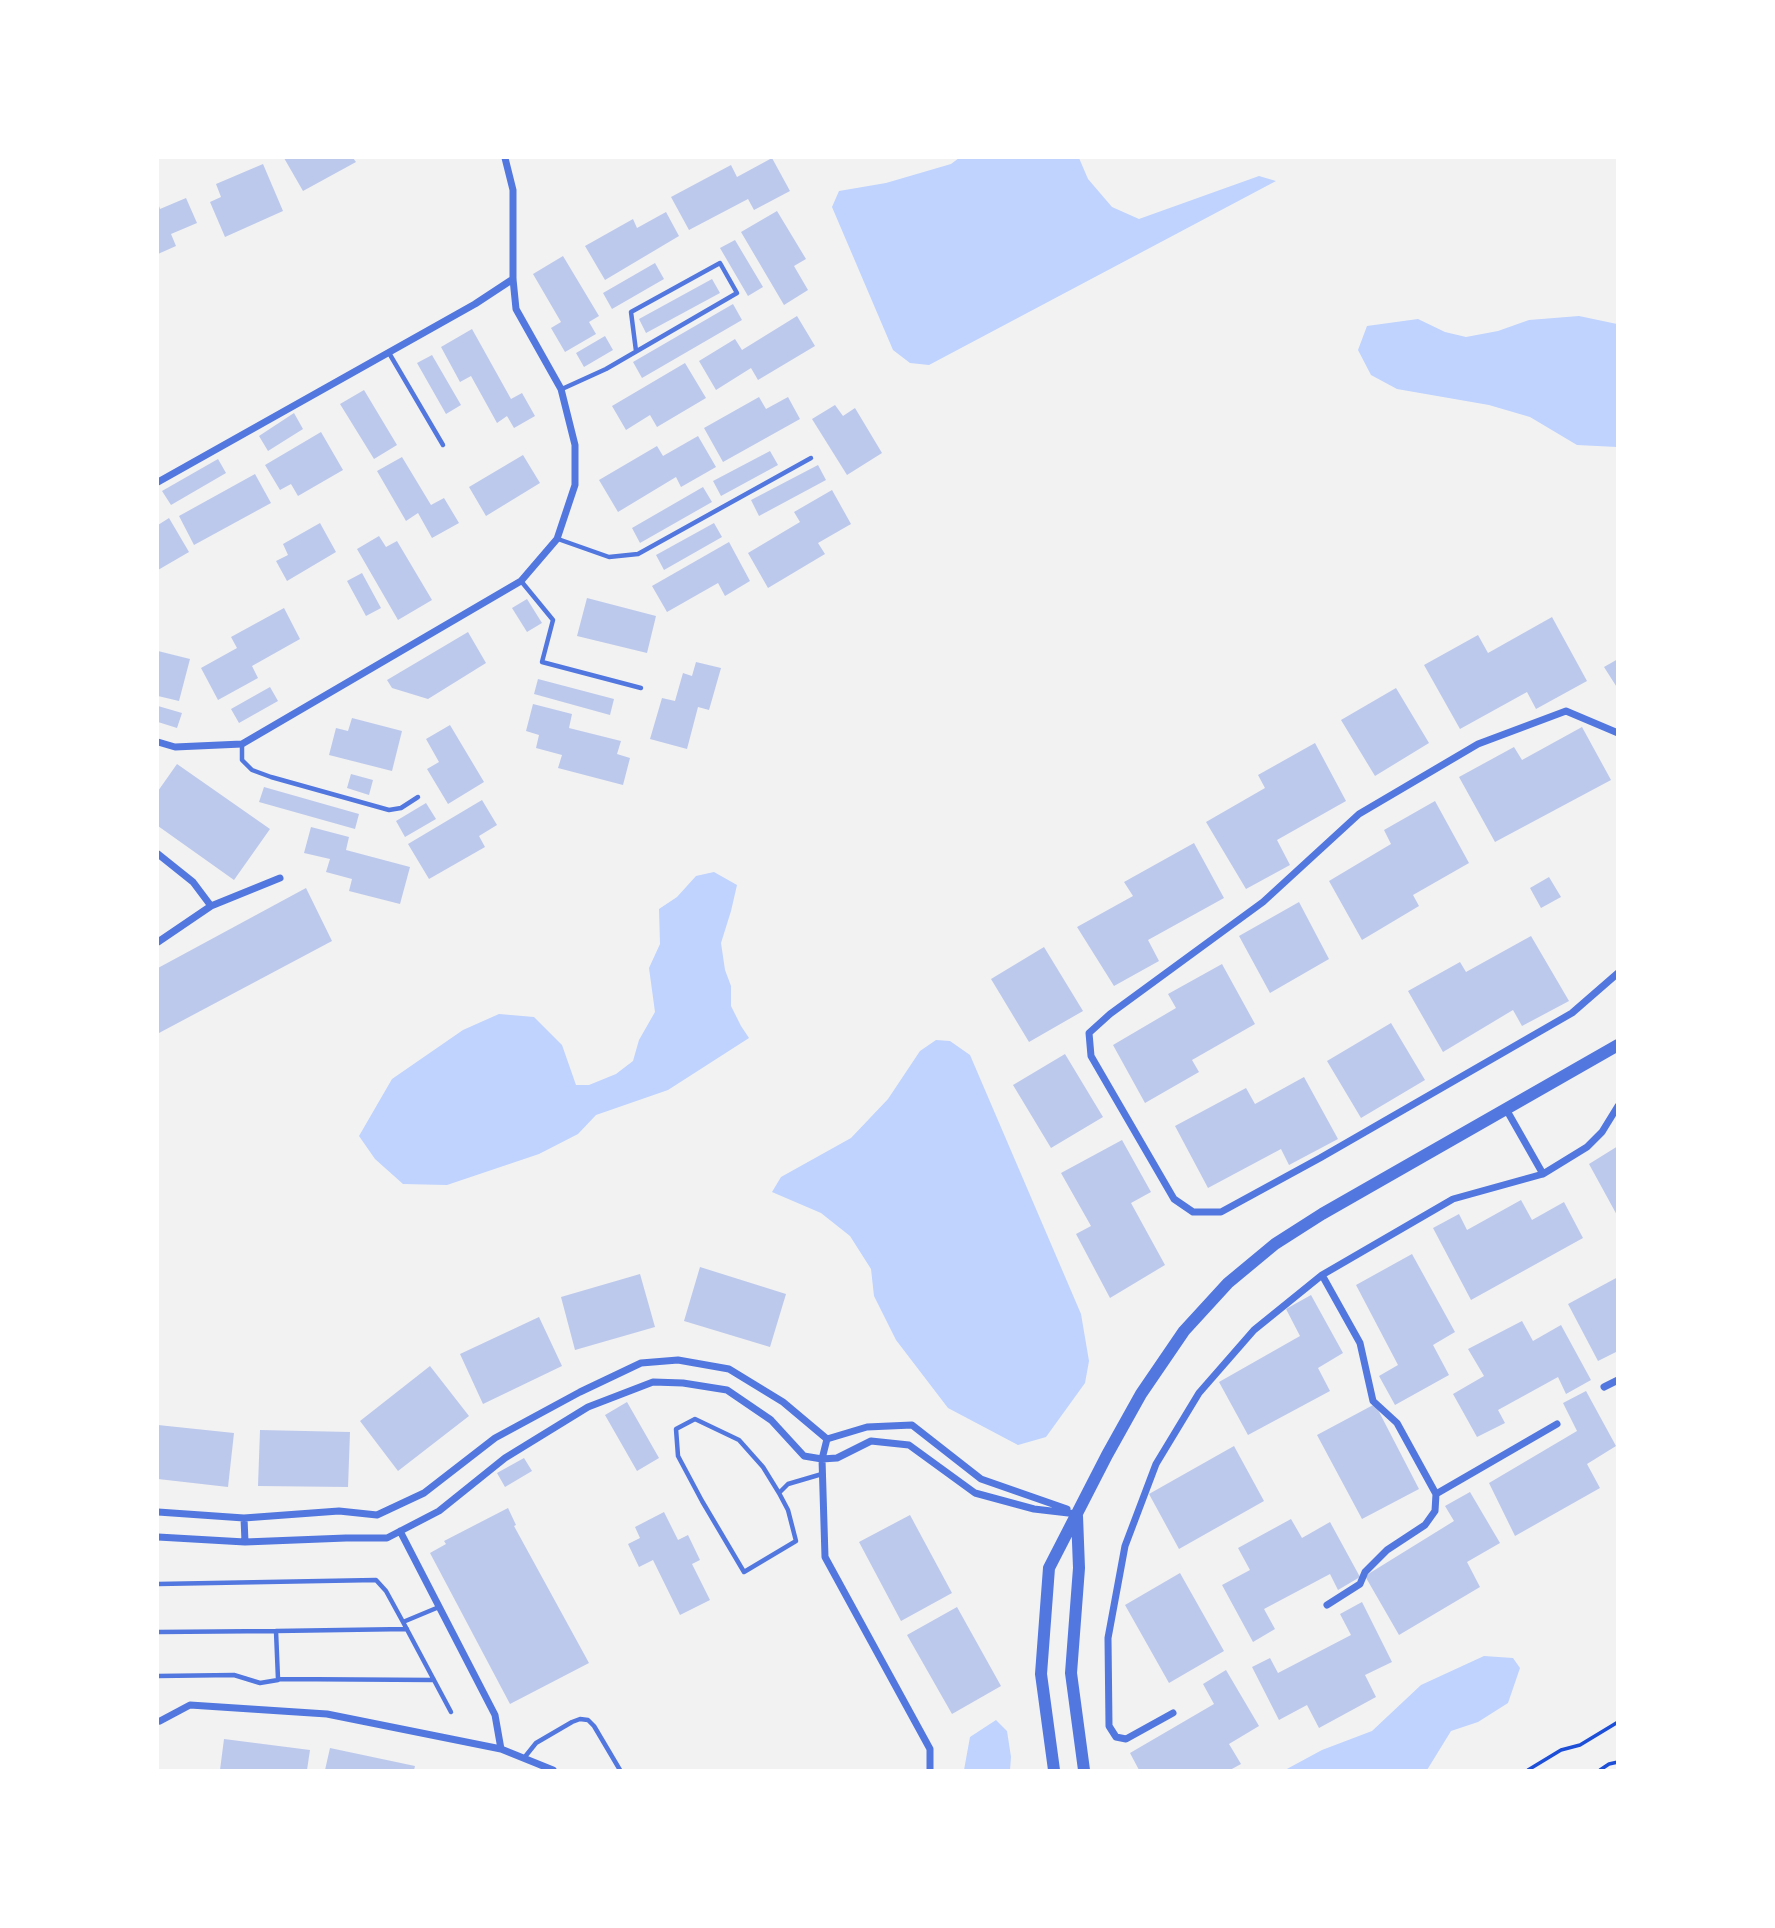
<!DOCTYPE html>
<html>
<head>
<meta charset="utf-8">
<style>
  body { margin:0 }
  #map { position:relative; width:1775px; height:1928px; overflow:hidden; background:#f2f2f2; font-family:"Fira Sans",sans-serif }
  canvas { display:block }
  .frame { position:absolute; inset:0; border:159px solid #fff; pointer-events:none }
</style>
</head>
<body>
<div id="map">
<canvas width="1775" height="1928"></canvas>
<div class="frame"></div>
</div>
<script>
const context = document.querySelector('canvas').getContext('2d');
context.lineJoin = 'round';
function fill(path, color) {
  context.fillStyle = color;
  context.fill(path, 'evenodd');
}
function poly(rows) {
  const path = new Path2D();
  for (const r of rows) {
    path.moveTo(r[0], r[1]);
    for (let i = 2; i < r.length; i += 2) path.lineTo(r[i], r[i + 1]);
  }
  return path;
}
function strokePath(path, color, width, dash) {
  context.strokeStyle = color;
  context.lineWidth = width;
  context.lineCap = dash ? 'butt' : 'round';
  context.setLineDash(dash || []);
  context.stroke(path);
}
const water = poly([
  [959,158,1079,158,1088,179,1112,207,1139,219,1259,176,1276,181,929,365,910,363,893,350,832,207,839,191,886,183,951,164],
  [1579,316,1617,324,1617,447,1577,445,1530,417,1489,405,1397,389,1371,375,1358,350,1367,326,1418,319,1445,332,1466,337,1498,331,1529,320],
  [714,872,737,885,731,911,721,943,725,970,731,986,731,1006,741,1026,749,1038,668,1090,596,1115,578,1134,539,1154,447,1185,403,1184,375,1159,359,1136,392,1079,463,1030,499,1014,534,1017,562,1045,576,1085,589,1085,616,1074,633,1061,639,1040,655,1012,649,968,660,944,659,909,677,897,696,876],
  [936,1040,950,1041,970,1055,1081,1314,1089,1361,1085,1383,1046,1437,1018,1445,948,1408,896,1340,874,1296,871,1269,850,1236,821,1213,772,1192,781,1177,851,1138,888,1099,920,1051],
  [1484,1656,1513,1658,1520,1668,1508,1703,1478,1722,1451,1731,1427,1770,1285,1770,1322,1750,1372,1731,1421,1685],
  [996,1720,1007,1731,1011,1757,1010,1770,964,1770,970,1737]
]);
const building = poly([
  [284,158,353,158,356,162,303,191],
  [772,158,790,191,754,210,748,199,689,230,671,197,731,165,737,177],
  [263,164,283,211,225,237,210,202,221,197,216,184],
  [186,198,197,223,171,234,176,246,158,254,158,203,160,209],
  [777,211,806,259,794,266,808,290,784,305,741,232],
  [666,212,679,236,605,280,585,246,633,219,637,228],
  [735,240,763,287,748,296,720,248],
  [563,256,599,316,589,322,596,334,565,352,551,328,561,322,533,274],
  [655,263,664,279,612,309,603,293],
  [712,279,720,293,646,333,639,319],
  [733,304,742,320,642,378,633,362],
  [797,316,815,346,758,380,751,368,716,390,699,361,735,339,742,350],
  [472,329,511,399,522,393,535,416,514,428,507,416,497,423,471,376,460,382,441,347],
  [605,336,613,350,584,367,576,353],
  [432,355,461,405,446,414,417,363],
  [685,363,706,398,657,427,650,415,626,430,612,406],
  [364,390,397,445,374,459,340,404],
  [759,397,766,409,788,397,800,419,723,462,704,428],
  [835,405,843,416,855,408,882,453,847,475,812,419],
  [294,413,303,429,268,451,259,436],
  [321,432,343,470,298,496,291,484,280,490,265,465],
  [698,436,716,467,681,487,676,477,618,512,599,480,657,446,663,456],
  [770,451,778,465,721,496,713,481],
  [523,455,540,483,486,516,469,487],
  [402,457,431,505,444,498,459,523,432,538,418,513,406,521,377,471],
  [218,459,226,473,171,505,162,491],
  [818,465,826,480,759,516,751,500],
  [255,474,271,503,194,545,179,516],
  [703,487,712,502,640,543,632,528],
  [832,490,851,524,818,543,825,554,768,588,748,553,800,522,794,512],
  [169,518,189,552,158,570,158,525],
  [320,523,336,552,287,581,276,561,288,555,283,544],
  [714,523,722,537,664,570,656,555],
  [379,536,386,547,397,541,432,600,398,620,357,549],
  [729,542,750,581,725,596,718,583,667,612,652,586],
  [362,573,381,608,366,616,347,581],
  [587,598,656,616,647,653,577,636],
  [527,599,542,623,527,632,512,608],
  [284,608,300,639,252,666,258,678,218,700,201,668,237,648,231,637],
  [1552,617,1587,681,1536,709,1527,692,1460,729,1424,665,1478,635,1488,653],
  [468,632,486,663,428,699,392,688,387,680],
  [158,651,190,659,179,701,158,696],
  [1618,659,1618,689,1604,667],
  [696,662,721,668,709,710,698,707,687,749,650,739,662,698,675,701,683,673,692,676],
  [538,679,614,699,610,715,534,694],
  [270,687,278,701,239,723,231,709],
  [1396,688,1429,743,1375,776,1341,720],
  [533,704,572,714,569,728,621,741,617,754,630,758,623,785,558,768,562,755,536,748,539,735,526,731],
  [158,706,182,713,177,728,158,722],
  [352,718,402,731,392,771,329,755,336,728,348,731],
  [450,725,484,782,448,804,427,769,439,762,426,739],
  [1582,727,1611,780,1495,842,1459,777,1514,747,1522,760],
  [1315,743,1346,801,1277,840,1290,865,1246,889,1206,822,1265,788,1258,775],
  [177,764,270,829,234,880,158,826,158,791],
  [351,774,373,780,369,795,347,788],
  [264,787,359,814,355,829,259,802],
  [482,800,497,825,479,836,485,847,429,879,408,844],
  [1435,801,1469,863,1413,895,1419,906,1362,940,1329,881,1391,844,1384,830],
  [426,803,436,819,405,837,396,821],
  [311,827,349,837,346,850,410,867,400,904,349,891,352,879,326,872,330,859,304,853],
  [1194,843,1224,898,1148,940,1159,961,1114,986,1077,927,1133,896,1124,882],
  [1549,877,1561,897,1541,908,1530,888],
  [306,888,332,941,159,1033,158,1029,158,968],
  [1299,902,1329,959,1270,993,1239,936],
  [1531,936,1569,1001,1522,1026,1513,1010,1443,1052,1408,991,1460,962,1466,972],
  [1044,947,1083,1011,1029,1042,991,979],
  [1222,964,1255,1024,1192,1060,1199,1072,1145,1103,1113,1045,1176,1008,1168,994],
  [1391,1023,1425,1080,1361,1118,1327,1061],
  [1065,1054,1103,1117,1051,1148,1013,1085],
  [1304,1077,1338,1139,1289,1165,1281,1149,1208,1188,1175,1126,1246,1088,1255,1104],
  [1122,1140,1151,1192,1131,1203,1165,1265,1110,1298,1076,1234,1091,1226,1061,1173],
  [1618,1146,1618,1217,1589,1164],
  [1521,1200,1532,1220,1564,1202,1583,1238,1471,1300,1433,1228,1459,1214,1467,1230],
  [1412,1254,1455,1332,1433,1345,1449,1375,1395,1405,1379,1376,1398,1365,1356,1285],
  [700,1267,786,1294,770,1347,684,1321],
  [640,1274,655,1327,575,1350,561,1297],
  [1618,1277,1618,1351,1598,1361,1568,1304],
  [1311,1295,1343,1353,1318,1368,1330,1391,1248,1435,1219,1382,1300,1336,1286,1309],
  [539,1317,562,1366,483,1404,460,1354],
  [1522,1321,1533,1341,1561,1325,1591,1380,1566,1394,1558,1377,1498,1410,1505,1423,1477,1437,1453,1394,1484,1376,1468,1349],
  [430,1366,469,1416,398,1471,360,1421],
  [1586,1391,1616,1446,1587,1464,1600,1488,1515,1536,1489,1483,1577,1431,1563,1403],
  [627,1402,659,1458,637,1471,605,1415],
  [1375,1404,1419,1489,1362,1519,1317,1435],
  [158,1425,234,1433,228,1487,158,1479],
  [260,1430,350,1432,348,1487,258,1486],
  [1234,1446,1264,1501,1179,1549,1149,1494],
  [524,1458,532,1471,505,1487,497,1473],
  [1470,1492,1500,1543,1467,1562,1480,1587,1399,1635,1365,1576,1454,1521,1445,1506],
  [508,1508,516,1525,514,1526,589,1663,510,1704,430,1553,446,1544,444,1541],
  [664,1512,678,1540,688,1535,700,1560,692,1564,710,1600,680,1615,653,1560,639,1567,628,1544,640,1538,635,1527],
  [910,1515,952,1593,901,1621,859,1542],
  [1291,1519,1302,1538,1330,1522,1360,1577,1338,1590,1330,1574,1264,1609,1275,1629,1253,1642,1222,1585,1250,1570,1238,1548],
  [1180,1573,1224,1651,1169,1683,1125,1605],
  [1362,1602,1392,1662,1365,1675,1376,1697,1319,1728,1307,1705,1279,1720,1252,1667,1270,1658,1278,1673,1351,1635,1340,1614],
  [957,1607,1001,1686,952,1714,907,1635],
  [1226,1670,1259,1726,1229,1744,1241,1764,1230,1770,1139,1770,1130,1753,1214,1704,1203,1684],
  [224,1739,310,1750,307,1770,220,1770],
  [330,1748,415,1766,414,1770,325,1770]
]);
const path = poly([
  [1528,1770,1561,1750,1580,1745,1618,1722],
  [1600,1770,1609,1764,1618,1762]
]);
const service = poly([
  [389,353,443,445],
  [562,389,606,369,737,293,720,263,631,312,636,351],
  [558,539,609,557,638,554,811,458],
  [521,581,553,620,542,662,641,688],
  [242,744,242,760,252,770,271,777,389,810,401,808,418,797],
  [779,1493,763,1467,739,1440,695,1419,676,1429,678,1456,702,1501,744,1572,796,1541,788,1510,779,1493,788,1484,822,1474],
  [158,1584,376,1580,386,1591,403,1622,439,1607],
  [403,1622,451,1712],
  [407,1629,276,1631,278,1679,434,1680],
  [158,1632,276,1631],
  [158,1676,234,1675,260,1683,278,1680],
  [524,1758,536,1743,572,1722,580,1719,588,1720,594,1726,620,1770]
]);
const minor = poly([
  [158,482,475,304,513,279],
  [1618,733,1566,711,1478,744,1359,814,1263,902,1110,1014,1089,1033,1091,1056,1174,1199,1193,1212,1221,1212,1320,1158,1572,1013,1618,973],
  [158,742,175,747,242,744,521,581,557,539,575,485,575,445,561,389,516,309,513,279,513,190,505,158],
  [158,854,193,882,211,906,280,878],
  [158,942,211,906],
  [1506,1109,1543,1174],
  [1322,1275,1360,1343,1373,1401,1397,1423,1436,1494],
  [1604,1387,1618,1380],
  [827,1439,822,1459,825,1557,930,1749,930,1770],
  [158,1512,244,1518,339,1511,377,1515,424,1493,495,1438,580,1392,641,1363,678,1360,729,1369,783,1402,827,1439,867,1427,912,1425,981,1479,1067,1509],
  [244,1518,245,1542],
  [400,1531,495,1715,501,1749],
  [158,1537,245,1542,346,1538,387,1538,439,1511,505,1458,588,1407,653,1382,683,1383,727,1390,771,1420,804,1456,822,1459,837,1458,871,1441,909,1445,975,1493,1034,1509,1077,1514],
  [1327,1605,1360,1584,1365,1572,1387,1550,1425,1525,1435,1511,1436,1494,1557,1424],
  [1173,1713,1126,1739,1116,1737,1109,1726,1108,1638,1125,1546,1156,1464,1199,1393,1254,1330,1322,1275,1453,1199,1543,1174,1587,1147,1602,1132,1618,1106],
  [160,1721,190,1705,327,1714,501,1749,553,1770]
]);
const tertiary = poly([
  [1077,1516,1079,1568,1071,1673,1084,1770],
  [1054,1770,1041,1674,1049,1568,1107,1455,1141,1394,1184,1331,1228,1283,1275,1244,1322,1214,1618,1045]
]);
fill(water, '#bfd3fe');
fill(building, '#bdc9ec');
strokePath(path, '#1d4ed8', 3.5);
strokePath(service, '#5277de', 4.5);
strokePath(minor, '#5277de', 7);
strokePath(tertiary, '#5277de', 12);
</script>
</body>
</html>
